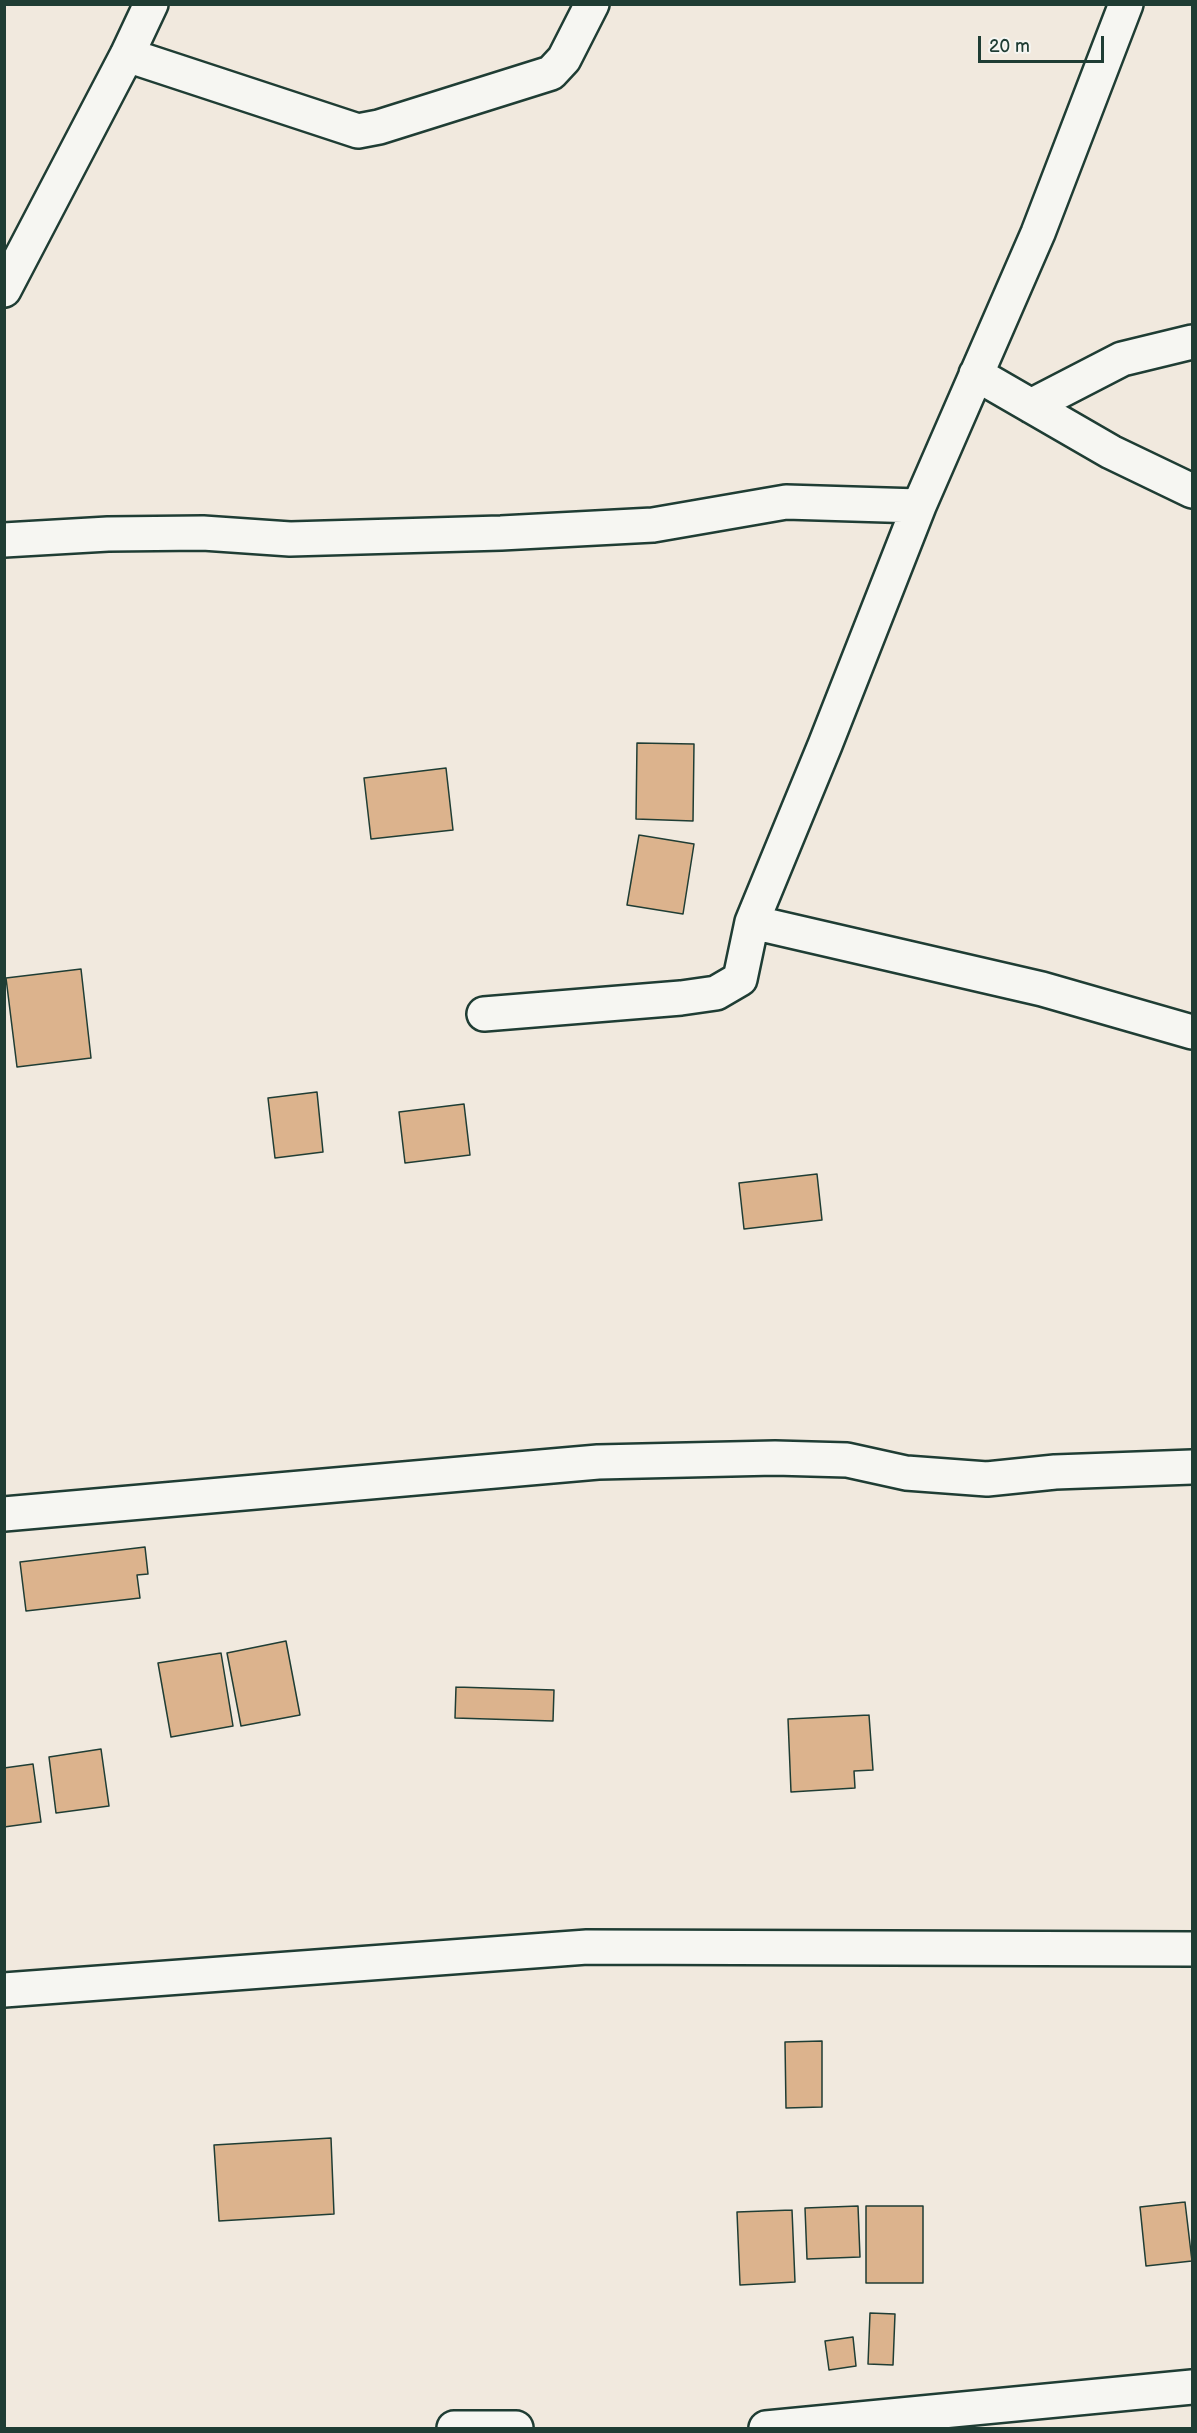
<!DOCTYPE html>
<html>
<head>
<meta charset="utf-8">
<style>
  body { margin:0 }
  #map { position:relative; width:1197px; height:2433px; overflow:hidden; background:#f1e9de; font-family:"Balsamiq Sans",sans-serif }
  canvas { display:block }
  .frame { position:absolute; inset:0; border:6px solid #1f3d34; pointer-events:none }
  .scale { position:absolute; left:978px; top:36px; width:126px; height:27px; box-sizing:border-box; border:3px solid #1f3d34; border-top:0; padding-left:8px; font-size:18px; line-height:21px; white-space:nowrap; color:#1f3d34; -webkit-text-stroke:4px #f6f6f2; paint-order:stroke }
</style>
</head>
<body>
<div id="map">
<canvas width="1197" height="2433"></canvas>
<div class="frame"></div>
<div class="scale">20 m</div>
</div>
<script>
const context = document.querySelector('canvas').getContext('2d');
context.lineJoin = 'round';
function fill(path, color) {
  context.fillStyle = color;
  context.fill(path, 'evenodd');
}
function poly(rows) {
  const path = new Path2D();
  for (const r of rows) {
    path.moveTo(r[0], r[1]);
    for (let i = 2; i < r.length; i += 2) path.lineTo(r[i], r[i + 1]);
  }
  return path;
}
function strokePath(path, color, width, dash) {
  context.strokeStyle = color;
  context.lineWidth = width;
  context.lineCap = dash ? 'butt' : 'round';
  context.setLineDash(dash || []);
  context.stroke(path);
}
const building = poly([
  [637,743,694,744,693,821,636,819,637,743],
  [446,768,453,830,371,839,364,778,446,768],
  [639,835,694,844,683,914,627,905,639,835],
  [81,969,91,1058,17,1067,6,978,81,969],
  [317,1092,323,1152,275,1158,268,1098,317,1092],
  [464,1104,470,1155,405,1163,399,1112,464,1104],
  [817,1174,822,1220,744,1229,739,1183,817,1174],
  [145,1547,148,1574,137,1575,140,1598,26,1611,20,1562,145,1547],
  [286,1641,300,1715,241,1726,227,1653,286,1641],
  [221,1653,233,1726,171,1737,158,1663,221,1653],
  [456,1687,554,1690,553,1721,455,1718,456,1687],
  [869,1715,873,1770,854,1771,855,1788,791,1792,788,1719,869,1715],
  [101,1749,109,1806,56,1813,49,1757,101,1749],
  [33,1764,41,1822,4,1827,4,1768,33,1764],
  [822,2041,822,2107,786,2108,785,2042,822,2041],
  [331,2138,334,2214,219,2221,214,2145,331,2138],
  [1185,2202,1192,2261,1146,2266,1140,2207,1185,2202],
  [858,2206,860,2257,807,2259,805,2208,858,2206],
  [866,2206,923,2206,923,2283,866,2283,866,2206],
  [792,2210,795,2282,740,2285,737,2212,792,2210],
  [870,2313,895,2314,893,2365,868,2364,870,2313],
  [853,2337,856,2366,829,2370,825,2341,853,2337]
]);
const minor = poly([
  [127,55,358,131,379,127,551,73,564,59,592,4],
  [4,290,127,55,151,4],
  [976,374,1111,452,1192,491],
  [1031,406,1122,359,1192,342],
  [4,540,108,534,203,533,290,539,501,533,653,525,786,502,919,506],
  [752,922,1042,989,1192,1032],
  [484,1014,681,998,716,993,740,979,752,922,825,745,919,506,1038,233,1126,4],
  [4,1514,598,1462,775,1458,847,1460,906,1473,987,1479,1055,1472,1192,1467],
  [4,1990,587,1947,1192,1949],
  [454,2428,516,2428],
  [766,2428,1192,2387]
]);
fill(building, '#dcb38d');
strokePath(building, '#1f3d34', 1.5);
strokePath(minor, '#1f3d34', 38);
strokePath(minor, '#f6f6f2', 33);
</script>
</body>
</html>
